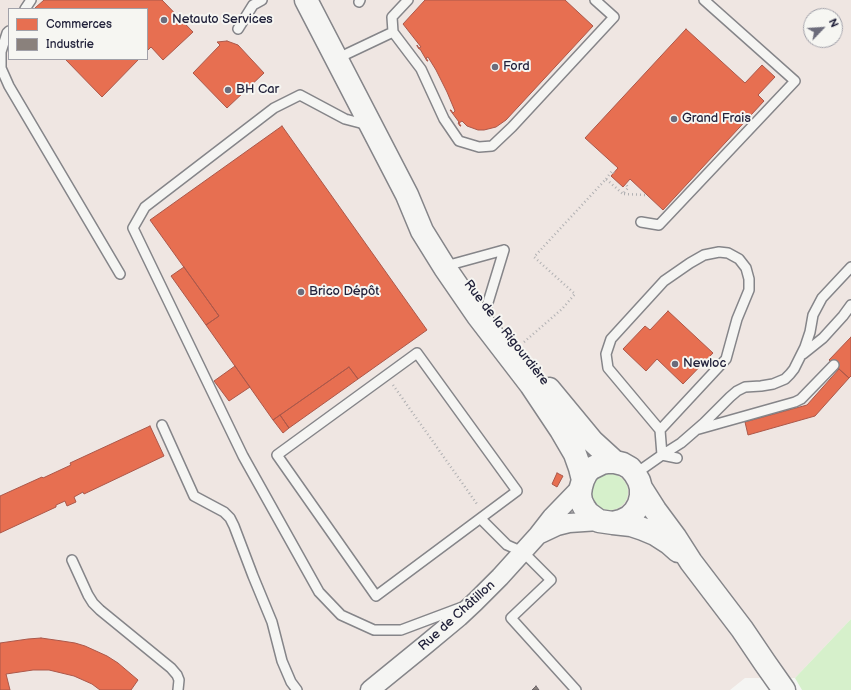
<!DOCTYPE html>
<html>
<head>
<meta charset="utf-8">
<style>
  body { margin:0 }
  #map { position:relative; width:851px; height:690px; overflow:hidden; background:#f5f5f3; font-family:"Balsamiq Sans",sans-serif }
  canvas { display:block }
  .legend { position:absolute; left:8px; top:8px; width:140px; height:52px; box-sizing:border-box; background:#f6f6f2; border:1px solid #a1a1a9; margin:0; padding:5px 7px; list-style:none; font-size:12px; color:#22223b }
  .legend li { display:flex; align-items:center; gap:8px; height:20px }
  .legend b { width:20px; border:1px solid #a1a1a9 }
  .north { position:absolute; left:803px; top:8px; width:40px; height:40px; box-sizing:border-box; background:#f6f6f2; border:1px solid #a1a1a9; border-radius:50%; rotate:65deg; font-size:11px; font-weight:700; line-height:16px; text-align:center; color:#22223b }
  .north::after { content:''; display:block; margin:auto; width:14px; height:18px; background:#6c6c7b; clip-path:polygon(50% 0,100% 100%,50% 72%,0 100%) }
</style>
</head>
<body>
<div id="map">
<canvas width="851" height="690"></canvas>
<ul class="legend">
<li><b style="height:11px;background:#e76f51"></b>Commerces</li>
<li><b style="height:11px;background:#8a817c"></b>Industrie</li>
</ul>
<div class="north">N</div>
</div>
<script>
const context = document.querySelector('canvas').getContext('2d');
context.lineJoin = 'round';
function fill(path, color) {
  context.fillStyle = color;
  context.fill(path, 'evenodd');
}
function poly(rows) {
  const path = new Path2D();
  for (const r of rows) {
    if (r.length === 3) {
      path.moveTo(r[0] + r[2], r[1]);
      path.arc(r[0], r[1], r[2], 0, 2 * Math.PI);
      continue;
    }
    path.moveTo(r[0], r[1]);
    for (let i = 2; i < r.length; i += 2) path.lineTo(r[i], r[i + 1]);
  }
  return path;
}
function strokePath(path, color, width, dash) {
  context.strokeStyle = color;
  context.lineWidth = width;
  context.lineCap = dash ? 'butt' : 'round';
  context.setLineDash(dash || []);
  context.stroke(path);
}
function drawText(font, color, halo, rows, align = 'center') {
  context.font = font + ' "Balsamiq Sans",sans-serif';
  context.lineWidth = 4;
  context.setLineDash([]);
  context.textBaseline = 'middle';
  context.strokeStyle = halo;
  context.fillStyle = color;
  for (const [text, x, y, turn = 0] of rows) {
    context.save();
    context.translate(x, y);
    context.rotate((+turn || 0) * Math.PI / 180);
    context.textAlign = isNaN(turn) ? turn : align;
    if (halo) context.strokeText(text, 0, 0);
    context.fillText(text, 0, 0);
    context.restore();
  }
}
const built = poly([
  [0,0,851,0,851,619,795,678,745,678,730,690,0,690],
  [9,9,147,9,147,59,9,59],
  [811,16,835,16,835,40,811,40]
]);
const green = poly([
  [610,492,18],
  [851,619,851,690,802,690,795,678]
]);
const shops = poly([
  [44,0,162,0,193,32,163,60,151,47,147,51,147,9,37,9,35,8,44,0],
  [425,0,565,0,593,26,506,120,496,127,484,130,478,130,467,126,462,121,459,123,461,126,460,126,458,123,459,122,450,110,451,110,453,113,455,111,447,92,436,70,428,57,426,58,428,61,427,61,420,49,419,49,417,46,417,45,419,48,421,47,403,24,425,0],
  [686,29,745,83,762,65,775,77,758,95,764,101,663,210,630,179,623,187,611,176,618,168,585,138,686,29],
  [227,41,238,45,264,73,227,108,193,73,220,45,217,42,227,41],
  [65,59,139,59,102,97,65,59],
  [282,126,427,330,358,379,349,367,273,420,206,325,219,316,150,220,282,126],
  [184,267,219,316,206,325,171,276,184,267],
  [668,311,713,353,683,384,657,359,646,371,623,349,645,326,650,330,668,311],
  [851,337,851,376,849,378,829,360,851,337],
  [235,366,250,387,229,401,214,381,235,366],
  [349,367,358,379,289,428,280,415,349,367],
  [839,369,849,378,815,416,748,435,745,422,807,405,839,369],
  [280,415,289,428,283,433,273,420,280,415],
  [150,426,164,456,84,494,83,492,74,497,76,502,67,506,65,501,56,505,56,507,0,533,0,496,42,477,43,478,71,465,70,463,150,426],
  [557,473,563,476,557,487,552,484,557,473],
  [41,638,62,641,75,643,85,646,107,656,118,663,138,680,131,690,100,690,92,684,74,676,49,670,33,670,6,674,10,690,0,690,0,643,28,639,41,638]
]);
const industry = poly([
  [536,686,539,690,532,690,536,686]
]);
const path = poly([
  [606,179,612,171,614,173],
  [624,194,646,195],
  [524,342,562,309,575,294,534,257,606,179,623,194,628,188,626,184],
  [393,385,477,504]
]);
const lane = poly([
  [359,2,360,0],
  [25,9,31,0],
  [238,29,253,5,262,0],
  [9,31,7,33,1,52,1,68,9,86,120,274],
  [393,32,392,17,408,0],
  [336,59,393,32,421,69,444,119,459,141,479,147,492,146,512,127,614,17,595,0],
  [368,125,345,119,300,95,274,108,145,207,133,228,243,456,319,592,341,615,374,630,401,630,465,606],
  [641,222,659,225,795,81,704,0],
  [453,264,504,250],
  [486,309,504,250],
  [417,353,517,491,376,596,277,455,417,353],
  [803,354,823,338,843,316,851,305],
  [162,425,194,496,224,512,230,518,234,526,253,576,272,622,282,661,291,682,297,690],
  [699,429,795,402,801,399,834,365],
  [660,430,726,359,737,319,749,290,749,279,746,268,739,259,728,253,719,252,704,255,690,263,664,281,611,339,606,354,608,368,660,430,662,455,677,458],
  [635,474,662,455,681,443,704,423,730,397,737,391,745,387,761,386,773,384,785,379,790,374,794,369,805,347,810,332,813,315,822,298,851,267],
  [481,519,507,545,523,552,551,580,511,618,576,690],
  [72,560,88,595,93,603,100,610,171,668,177,675,179,680,178,690]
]);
const street = poly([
  [540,534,557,526,569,523,599,521],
  [370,690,424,646,459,617,475,602,500,577,538,535,552,517,581,487]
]);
const secondary = poly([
  [306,0,407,195,422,231,445,268,478,316,531,385,561,430,575,454,580,468,583,480],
  [549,389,592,441,615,462,623,464,630,468,635,474,639,481,641,488,641,496,639,504,635,511,629,517,621,521,613,523,599,521,588,513,584,507,581,501,580,494,581,487,583,480,586,474,590,469,602,463,608,462,615,462],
  [641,488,655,510,675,537,691,562,742,629,765,663,784,690],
  [613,523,631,525,643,529,655,534,669,543,678,551]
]);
const markers = [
  [164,20,4,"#6c6c7b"],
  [495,67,4,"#6c6c7b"],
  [228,90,4,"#6c6c7b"],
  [674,119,4,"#6c6c7b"],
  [301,292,4,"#6c6c7b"],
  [675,364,4,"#6c6c7b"]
];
const poiNames = [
  ["Netauto Services",172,20],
  ["Ford",503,67],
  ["BH Car",236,90],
  ["Grand Frais",682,119],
  ["Brico Dépôt",309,292],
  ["Newloc",683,364]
];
const streetNames = [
  ["Rue de la Rigourdière",506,333,52],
  ["Rue de Châtillon",457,616,-42]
];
fill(built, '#efe6e2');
fill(green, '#d6f0cb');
fill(shops, '#e76f51');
strokePath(shops, '#ac584a', 1);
fill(industry, '#8a817c');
strokePath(industry, '#6b6468', 1);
strokePath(lane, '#858589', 12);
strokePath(street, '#858589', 21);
strokePath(secondary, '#858589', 25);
strokePath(path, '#b0b0b2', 2.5, [1, 3]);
strokePath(lane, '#f5f5f3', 9);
strokePath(street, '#f5f5f3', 18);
strokePath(secondary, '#f5f5f3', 22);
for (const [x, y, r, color] of markers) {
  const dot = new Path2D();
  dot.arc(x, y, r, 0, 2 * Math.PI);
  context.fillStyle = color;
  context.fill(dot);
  strokePath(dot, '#f6f6f2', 1.5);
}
drawText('13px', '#22223b', '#f6f6f2', poiNames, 'left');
drawText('13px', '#22223b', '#f6f6f2', streetNames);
</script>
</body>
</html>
